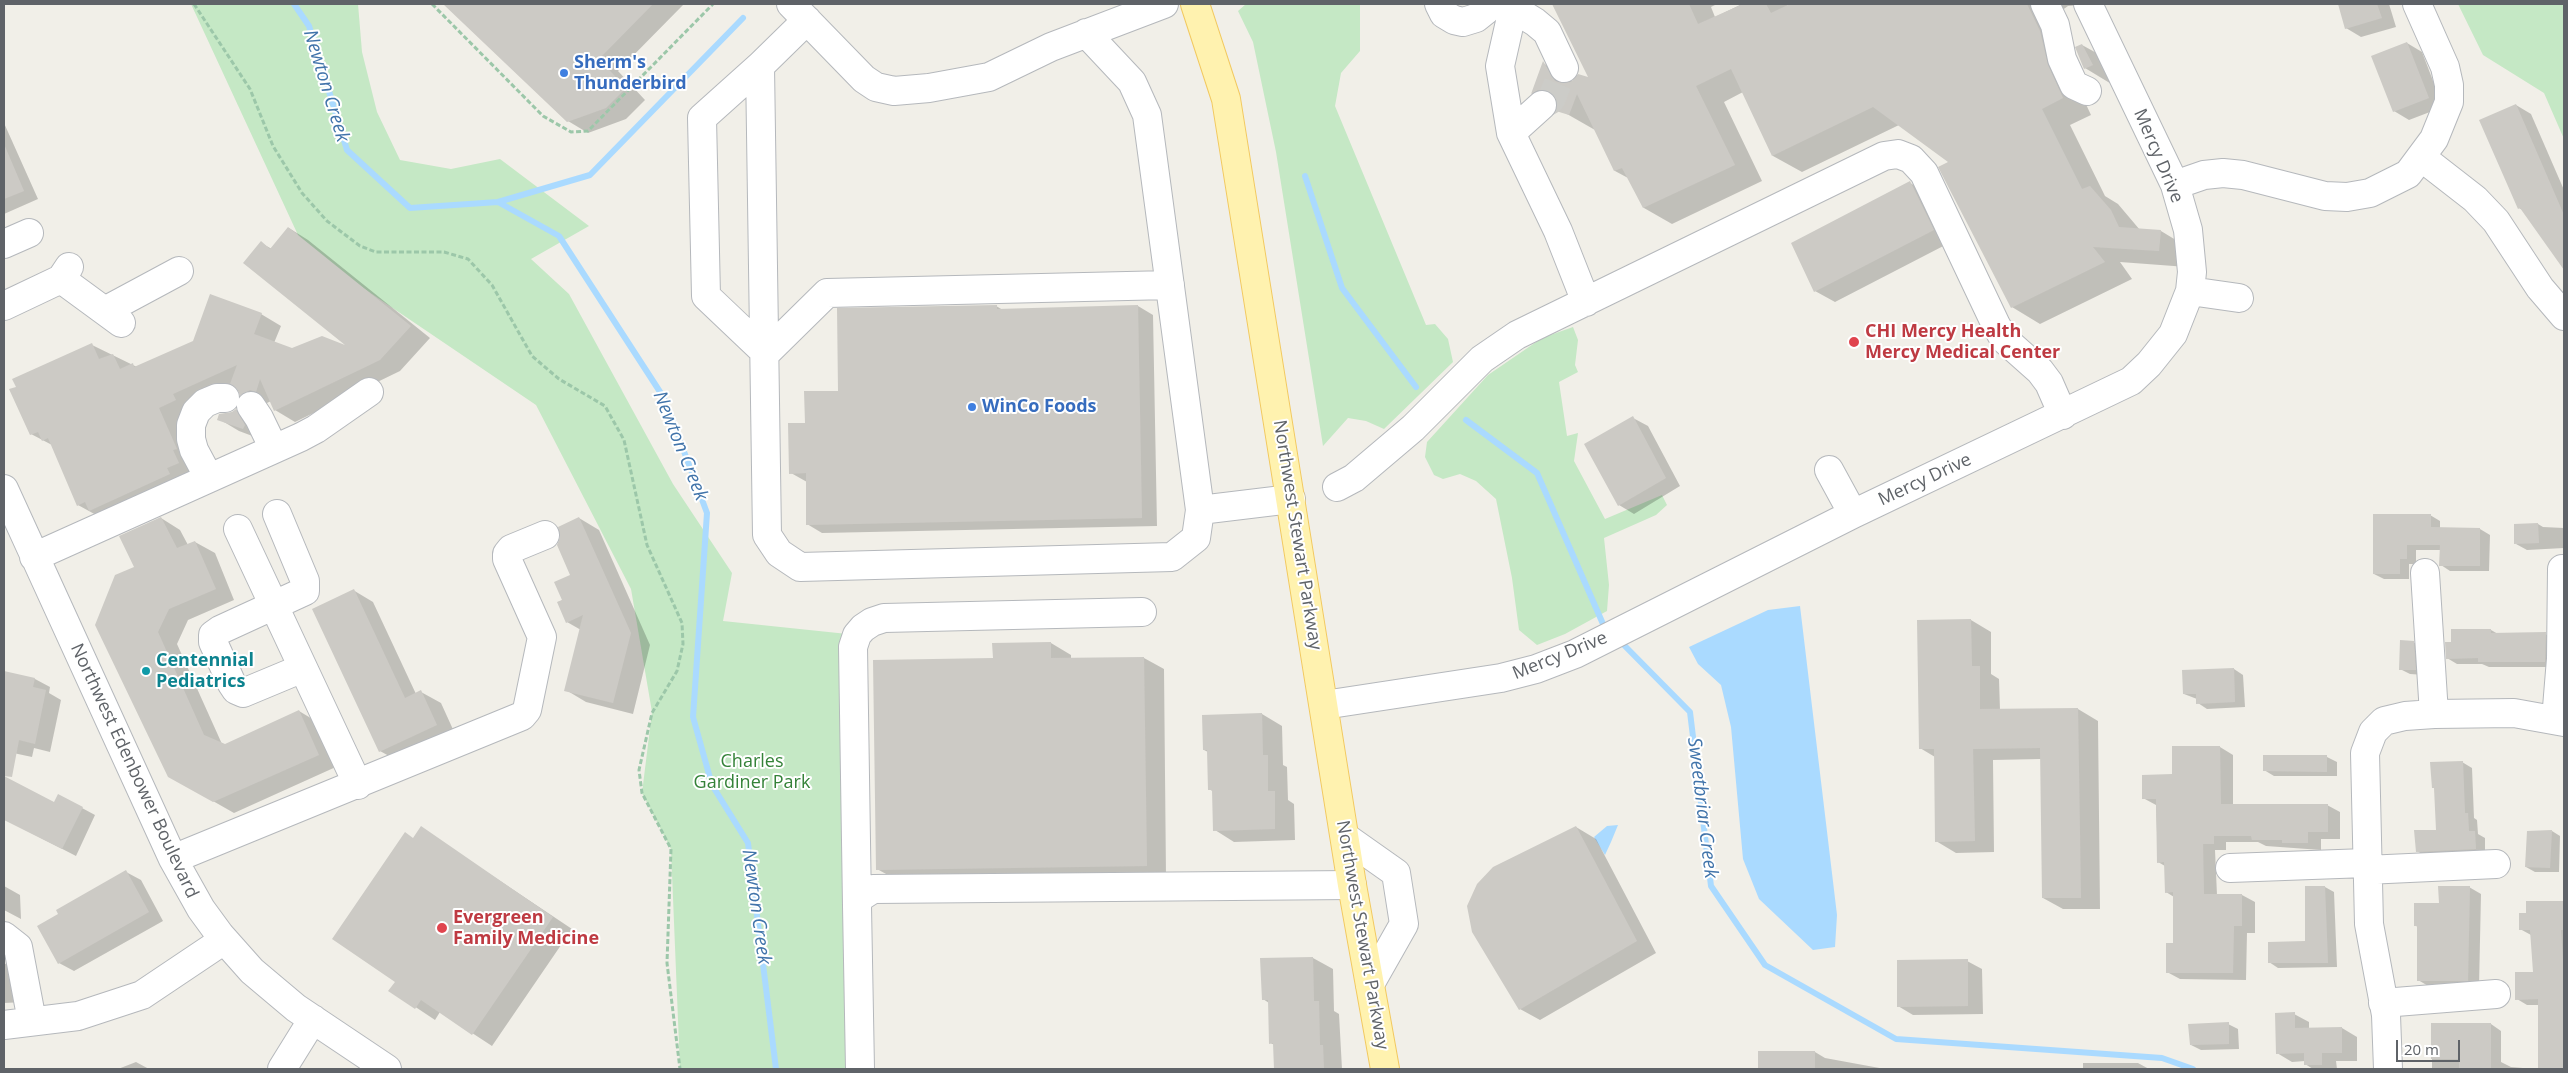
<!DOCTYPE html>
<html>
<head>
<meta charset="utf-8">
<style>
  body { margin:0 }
  #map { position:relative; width:2568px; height:1073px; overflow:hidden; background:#f1efe8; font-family:"Open Sans",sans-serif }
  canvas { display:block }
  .frame { position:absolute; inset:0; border:5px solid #5f6368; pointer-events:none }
  .scale { position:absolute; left:2396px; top:1040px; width:64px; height:22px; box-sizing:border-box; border:2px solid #5f6368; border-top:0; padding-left:6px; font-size:15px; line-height:18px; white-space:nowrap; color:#5f6368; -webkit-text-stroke:4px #fff; paint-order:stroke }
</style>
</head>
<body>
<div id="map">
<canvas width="2568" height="1073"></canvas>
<div class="frame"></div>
<div class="scale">20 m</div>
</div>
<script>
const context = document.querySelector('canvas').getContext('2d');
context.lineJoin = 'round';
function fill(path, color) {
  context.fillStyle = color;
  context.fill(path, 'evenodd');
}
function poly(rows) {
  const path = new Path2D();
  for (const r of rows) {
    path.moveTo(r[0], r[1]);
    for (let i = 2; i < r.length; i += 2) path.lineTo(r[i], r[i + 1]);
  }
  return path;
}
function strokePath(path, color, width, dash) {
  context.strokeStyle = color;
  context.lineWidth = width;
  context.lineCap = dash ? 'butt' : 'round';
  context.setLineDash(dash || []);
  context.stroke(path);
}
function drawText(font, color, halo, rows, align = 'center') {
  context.font = font + ' "Open Sans",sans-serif';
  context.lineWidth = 4;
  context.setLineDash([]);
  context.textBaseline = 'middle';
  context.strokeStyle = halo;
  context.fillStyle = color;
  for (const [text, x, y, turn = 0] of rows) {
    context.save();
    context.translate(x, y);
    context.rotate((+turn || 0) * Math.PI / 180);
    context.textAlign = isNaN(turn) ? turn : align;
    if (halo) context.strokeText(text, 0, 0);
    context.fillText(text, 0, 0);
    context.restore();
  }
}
const green = poly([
  [191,4,358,4,362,52,377,112,400,160,451,169,500,159,589,226,531,259,569,294,673,484,732,573,723,621,857,635,864,1069,680,1069,671,849,642,793,652,712,631,589,536,405,304,248],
  [1246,4,1360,4,1360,51,1341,73,1335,106,1426,325,1435,324,1448,339,1453,362,1384,429,1366,421,1348,418,1323,446,1276,152,1253,42,1238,11],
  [2458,4,2564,4,2564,139,2544,93,2483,55],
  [1573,327,1578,340,1575,365,1578,372,1559,382,1567,436,1578,433,1574,461,1605,519,1662,495,1667,505,1656,515,1604,538,1609,585,1607,611,1565,634,1537,645,1519,630,1512,578,1496,499,1476,481,1460,474,1443,479,1434,475,1425,457,1427,442,1488,375,1542,338]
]);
const water = poly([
  [1800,606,1837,915,1835,947,1813,950,1759,899,1743,859,1731,727,1721,685,1698,664,1689,647,1768,610],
  [1618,825,1611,842,1605,855,1594,837,1607,826]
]);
const shadow = poly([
  [445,4,684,4,618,71,645,100,626,119,588,133,568,121],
  [1553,4,1717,4,1711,7,1715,17,1742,4,1786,4,1788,6,1793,4,2094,4,2068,6,2061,11,2076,83,2091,115,2070,125,2105,196,2118,204,2140,230,2161,231,2189,248,2187,267,2120,262,2132,279,2040,324,2012,307,1950,162,1899,125,1802,172,1773,156,1743,92,1724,102,1762,181,1672,224,1644,208,1628,178,1615,171,1595,130,1532,94,1543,63,1573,82,1590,79],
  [2339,4,2389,4,2396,27,2361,37,2346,28],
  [2407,43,2422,52,2443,107,2409,120,2394,111],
  [2082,45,2111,61,2113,85,2085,68],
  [2516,105,2531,114,2564,190,2564,268,2524,211,2519,208],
  [4,123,38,199,4,214],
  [1910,183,1930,194,1953,241,1835,302,1815,291],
  [289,228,308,240,430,338,400,371,295,422,275,410,271,401,261,406,241,395,235,386,192,405,195,412,178,419,196,460,198,474,98,516,78,505,52,445,31,434,92,345,137,367,261,314,281,326,274,343,292,350,350,348,261,243,272,249],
  [996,306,1003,310,1138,306,1153,315,1157,526,822,533,807,524,807,482,791,473,806,424,840,392],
  [236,410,256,421,263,440,239,431,219,419],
  [1633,418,1648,426,1680,486,1634,514,1619,505],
  [2430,515,2440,521,2440,529,2480,529,2490,535,2489,571,2450,571,2441,565,2441,550,2416,550,2416,564,2409,564,2409,579,2384,579,2374,574],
  [161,518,180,530,188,545,195,542,215,553,234,600,188,620,177,644,222,744,225,745,299,711,319,723,338,766,234,813,169,776,135,567],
  [579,518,599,530,650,645,633,714,586,702,566,690,581,630,567,622,558,602,563,600,572,575],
  [2538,524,2543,527,2564,528,2564,548,2527,550,2516,544],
  [353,590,373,602,416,694,421,692,441,703,456,736,400,762,380,751],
  [1971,620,1991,632,1991,674,1999,679,2000,710,2078,709,2098,721,2100,909,2063,909,2043,898,2041,759,1993,760,1994,852,1956,853,1936,841,1935,757,1920,748],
  [2491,630,2498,634,2545,634,2555,639,2555,667,2489,667,2482,664,2457,664,2447,658,2452,643],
  [2413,642,2423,648,2425,675,2410,674,2400,669],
  [1051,643,1071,655,1071,659,1144,658,1164,669,1166,877,897,880,877,869,994,660],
  [2234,669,2243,675,2245,707,2207,709,2198,703,2197,699,2184,694],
  [4,672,35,679,50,687,49,693,61,700,50,752,34,748,32,757,4,751],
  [1262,714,1282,726,1283,765,1287,767,1288,800,1294,804,1295,840,1234,842,1215,830,1214,792,1209,789,1208,752,1204,750],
  [2220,747,2233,755,2233,805,2327,805,2340,812,2340,839,2321,839,2321,850,2266,846,2258,842,2226,842,2226,850,2215,850,2217,895,2242,895,2255,902,2255,933,2247,933,2246,980,2180,979,2167,972,2175,945,2174,897,2166,892,2165,866,2158,862,2156,805,2143,798,2174,776],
  [2327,757,2337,762,2337,776,2274,776,2264,770],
  [2462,762,2472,768,2474,818,2477,820,2478,834,2485,838,2485,854,2427,857,2417,851,2437,831,2436,789],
  [4,777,54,803,82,808,95,815,76,856,4,819],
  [1576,827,1596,839,1656,953,1540,1020,1520,1009],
  [421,828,572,929,492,1046,440,1012,435,1020,390,990,396,981,413,839],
  [2552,831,2560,836,2559,872,2535,872,2526,867],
  [126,872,141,880,163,921,74,971,59,963,60,914],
  [4,886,20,895,21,919,4,910],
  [2306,887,2325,887,2334,892,2337,967,2278,968,2269,962,2306,943],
  [2469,887,2481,894,2479,987,2430,987,2418,980,2418,927,2416,926,2440,905],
  [2527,902,2564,902,2564,1069,2539,1069,2539,1005,2527,1005,2517,999,2534,973,2531,935,2520,929,2527,915],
  [1313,958,1333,969,1334,1011,1339,1014,1342,1069,1275,1069,1275,1045,1270,1043,1269,1003,1263,999],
  [1967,961,1982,969,1983,1014,1913,1015,1898,1006],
  [4,963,19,971,25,1002,4,1003],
  [2294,1014,2309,1022,2309,1029,2342,1028,2357,1037,2357,1061,2336,1061,2337,1069,2313,1069,2305,1064,2305,1061,2292,1062,2277,1053],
  [2228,1024,2238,1029,2239,1049,2201,1050,2191,1045],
  [2432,1024,2491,1024,2501,1031,2501,1062,2511,1067,2535,1069,2432,1069],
  [1815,1052,1825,1058,1885,1069,1759,1069,1759,1053],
  [136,1062,149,1069,118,1069],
  [2083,1063,2138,1063,2149,1069,2083,1069]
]);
const stream = poly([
  [294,4,309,26,347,150,410,208,498,202,559,236,664,398,707,513,693,717,712,785,748,843,776,1069],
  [1305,176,1342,288,1416,387],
  [498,202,590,175,743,18],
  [1466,420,1537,473,1603,624,1609,630],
  [1618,639,1690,712,1711,886,1765,965,1896,1039,2162,1058,2193,1069]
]);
const building = poly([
  [443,4,653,4,599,59,626,88,606,108,567,122],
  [1552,4,1689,4,1698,24,1743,4,1766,4,1771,13,1790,4,2027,4,2040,31,2048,65,2063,98,2042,109,2082,189,2090,186,2111,210,2119,227,2161,230,2159,251,2093,247,2105,262,2011,308,1938,167,1948,162,1873,107,1772,156,1731,69,1696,86,1735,165,1643,208,1622,168,1614,171,1577,94,1569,115,1556,111,1557,101,1554,95,1547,90,1538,90,1531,94,1543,61,1555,81,1562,83,1571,82,1578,74,1588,77],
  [2338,4,2377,4,2382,18,2345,29],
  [2407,42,2429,98,2393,112,2371,56],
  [2082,44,2093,65,2084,69,2075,47],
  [2516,104,2564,215,2564,270,2520,208,2518,209,2479,120],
  [4,144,24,191,4,199],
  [1910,181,1934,230,1814,292,1791,243],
  [288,227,411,326,380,360,274,411,260,379,256,392,250,390,240,396,238,390,230,384,237,365,173,394,176,400,159,408,177,449,173,450,179,463,167,468,170,474,89,511,85,502,77,506,48,438,42,441,38,432,30,435,9,389,16,387,12,379,92,343,99,359,113,354,120,369,133,363,134,367,193,341,210,294,262,313,254,334,292,348,322,336,345,345,243,263,261,241,270,249],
  [997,305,997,309,1138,305,1142,518,806,525,806,473,789,474,788,423,805,423,804,391,838,391,837,308],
  [236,409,245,425,243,429,217,420,219,414,232,412],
  [1633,416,1666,478,1618,506,1584,444],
  [2373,514,2431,514,2431,527,2480,528,2480,566,2439,566,2440,545,2407,545,2407,559,2400,559,2400,574,2373,574],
  [161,517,177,548,195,541,216,589,169,609,158,632,204,735,225,744,299,710,319,755,213,802,168,777,95,625,115,575,134,567,119,536],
  [579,517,631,633,613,703,564,691,583,615,566,623,557,602,562,600,554,582,570,575,557,545,560,537,558,527],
  [2538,523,2539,543,2514,544,2514,524],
  [354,589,405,698,421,690,437,725,379,752,312,609],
  [1971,619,1972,666,1980,666,1980,709,2078,708,2081,898,2042,898,2040,748,1973,749,1975,841,1935,842,1934,749,1919,749,1917,620],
  [2451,629,2491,629,2491,633,2546,632,2545,662,2478,662,2478,658,2446,659,2445,642,2451,642],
  [2400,640,2414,641,2416,670,2399,670],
  [1051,642,1051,658,1144,657,1147,866,876,870,873,660,993,658,992,643],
  [2234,668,2235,702,2196,704,2196,694,2183,694,2182,670],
  [4,671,35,678,33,687,46,690,35,744,19,740,12,777,4,776],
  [1262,713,1263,755,1268,755,1268,791,1275,791,1275,829,1213,831,1212,790,1208,790,1207,750,1203,750,1202,715],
  [2172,746,2220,746,2221,804,2328,804,2328,832,2308,832,2308,843,2282,843,2282,840,2252,840,2251,836,2214,836,2214,844,2203,844,2204,894,2242,894,2242,926,2234,926,2233,973,2166,973,2166,943,2173,943,2173,892,2165,893,2164,862,2157,863,2156,799,2142,799,2142,775,2172,774],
  [2263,755,2327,755,2327,772,2263,771],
  [2463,761,2465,813,2468,813,2469,831,2475,831,2476,849,2416,852,2414,830,2436,830,2434,788,2432,788,2430,762],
  [4,776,54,802,58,794,83,807,62,849,4,820],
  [421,826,553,917,472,1035,421,1000,415,1009,388,991,395,982,332,939,405,832,413,838],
  [1576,826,1637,941,1519,1010,1472,932,1467,906,1477,884,1493,867],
  [2552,830,2550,868,2525,867,2527,831],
  [126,870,149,912,58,964,37,926,58,914,56,910],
  [2305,886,2325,886,2328,963,2268,963,2268,942,2305,941],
  [2438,886,2470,886,2468,981,2417,981,2417,926,2414,926,2414,903,2439,903],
  [2526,901,2564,901,2564,930,2561,930,2564,975,2564,1069,2538,1069,2538,999,2515,1000,2515,972,2533,972,2530,930,2519,930,2519,913,2526,913],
  [1313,957,1314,1001,1319,1001,1320,1045,1323,1045,1324,1069,1274,1069,1273,1043,1269,1044,1268,1000,1262,1000,1260,958],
  [1968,959,1968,1006,1897,1007,1897,960],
  [2295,1012,2295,1028,2342,1027,2342,1053,2322,1053,2322,1065,2304,1065,2304,1053,2276,1054,2275,1013],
  [2229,1022,2229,1044,2190,1045,2188,1024],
  [2431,1023,2491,1023,2491,1069,2459,1069,2459,1059,2431,1059],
  [1758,1051,1815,1051,1815,1069,1758,1069]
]);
const minorTunnel = poly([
  [1542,105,1551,100,1564,68]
]);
const path = poly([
  [194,4,250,89,273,146,302,193,327,221,360,246,376,252,444,252,468,259,492,285,532,356,559,379,605,406,624,440,647,545,682,623,683,644,677,671,652,713,639,770,642,793,671,849,667,963,680,1069],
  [432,4,543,116,571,132,588,131,713,4]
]);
const minor = poly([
  [791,4,864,79,876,87,894,91,929,88,989,77,1051,47,1164,4],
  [1439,4,1444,14,1454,20,1463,22,1476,18,1486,10,1489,4],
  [1514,4,1500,66,1511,133,1558,231,1586,302],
  [2045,4,2055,25,2062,59,2074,85,2087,91],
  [1514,9,1535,22,1547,32,1564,68],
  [807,20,760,66,767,535,779,553,800,567,1172,557,1196,538,1200,510,1291,499],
  [1086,33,1132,82,1147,115,1200,510],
  [760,66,702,118,706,296,766,353,827,293,1170,285],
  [1511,133,1542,105],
  [2421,157,2475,199,2496,221,2540,288,2564,316],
  [2175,185,2204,175,2223,173,2243,175,2325,196,2347,197,2370,193,2408,174,2434,139,2449,102,2449,85,2445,67,2417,4],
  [4,244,29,233],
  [61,279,121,323],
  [2190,291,2239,298],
  [4,306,61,279,69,267],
  [108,313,112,307,179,271],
  [251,406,259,418,274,449],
  [1829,470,1853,514],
  [209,478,194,450,191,439,191,425,196,412,205,403,217,398,225,398],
  [1337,487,1354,478,1413,428,1482,359,1517,335,1884,156,1898,154,1911,159,1924,173,1996,325,2004,339,2040,371,2049,383,2063,415],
  [4,489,173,859,201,909,220,935,252,971,296,1008,387,1069],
  [277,514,305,581,305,591,220,630,213,635,213,642,232,684,236,690,243,693,303,668],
  [238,529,358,785],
  [34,557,301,437,316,429,369,392],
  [2425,573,2434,714],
  [1324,705,1501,678,1536,669,1575,654,1853,514,2131,381,2149,364,2173,334,2190,291,2192,272,2188,230,2175,185,2088,4],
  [2556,720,2561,659,2562,569],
  [1345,837,1396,873,1404,924,1370,984],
  [173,859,522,716,527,710,542,637,507,559,507,554,511,549,545,535],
  [2230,868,2366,863],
  [2366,870,2496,864],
  [857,906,853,647,857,635,863,628,872,622,884,618,1142,612],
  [4,936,18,947,32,1021],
  [2383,1003,2496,994],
  [4,1025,78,1016,142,995,224,940],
  [282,1069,313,1019],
  [860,1069,857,906,859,898,873,889,1352,885],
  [2388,1069,2386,1015,2369,924,2365,753,2373,732,2384,721,2405,716,2434,714,2514,713,2564,722]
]);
const major = poly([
  [1195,4,1226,99,1352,885,1385,1069]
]);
const markers = [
  [564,73,5,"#3f7fe0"],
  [1854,342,6,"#e0444e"],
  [972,407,5,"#3f7fe0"],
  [146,671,5,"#0f9aa8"],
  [442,928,6,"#e0444e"]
];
const shopNames = [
  ["Sherm's",574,63],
  ["Thunderbird",574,84],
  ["WinCo Foods",982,407]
];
const streetNames = [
  ["Mercy Drive",2158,156,67],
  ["Mercy Drive",1925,480,-25],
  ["Northwest Stewart Parkway",1297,535,81],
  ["Mercy Drive",1560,656,-22],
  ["Northwest Edenbower Boulevard",134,771,65],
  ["Northwest Stewart Parkway",1362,935,80]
];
const healthNames = [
  ["CHI Mercy Health",1865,332],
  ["Mercy Medical Center",1865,353],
  ["Evergreen",453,918],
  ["Family Medicine",453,939]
];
const cultureNames = [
  ["Centennial",156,661],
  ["Pediatrics",156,682]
];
const parkNames = [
  ["Charles",752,762],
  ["Gardiner Park",752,783]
];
const waterNames = [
  ["Newton Creek",326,86,73],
  ["Newton Creek",680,446,68],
  ["Sweetbriar Creek",1702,808,83],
  ["Newton Creek",756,907,82]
];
fill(green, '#c5e8c5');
fill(water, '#aadaff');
fill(shadow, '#0003');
strokePath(stream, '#aadaff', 6);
fill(building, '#cccac5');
strokePath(minorTunnel, '#ccccc8', 28, [28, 14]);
strokePath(minor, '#b5b8bc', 30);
strokePath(major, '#f2c960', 30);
strokePath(path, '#9cc7a9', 3, [5, 2.5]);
strokePath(minor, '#fff', 28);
strokePath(major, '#fff2af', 28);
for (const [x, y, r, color] of markers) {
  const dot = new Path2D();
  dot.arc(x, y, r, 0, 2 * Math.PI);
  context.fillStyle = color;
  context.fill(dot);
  strokePath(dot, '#fff', 2);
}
drawText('bold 18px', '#366cbe', '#fff', shopNames, 'left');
drawText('18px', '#5f6368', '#fff', streetNames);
drawText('bold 18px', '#be3a42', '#fff', healthNames, 'left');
drawText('bold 18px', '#0d838f', '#fff', cultureNames, 'left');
drawText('18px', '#348238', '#fff', parkNames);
drawText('italic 19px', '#4174aa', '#fff', waterNames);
</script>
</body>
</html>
